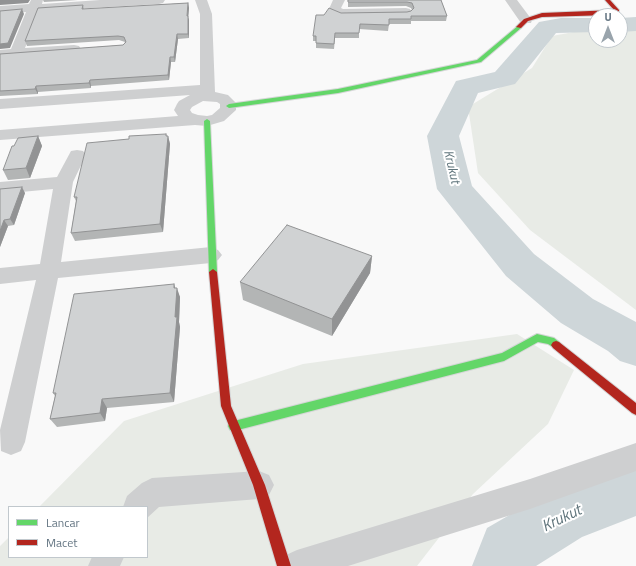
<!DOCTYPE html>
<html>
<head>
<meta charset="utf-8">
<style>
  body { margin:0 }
  #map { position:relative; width:636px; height:566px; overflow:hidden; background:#f9f9f9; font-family:"Titillium Web",sans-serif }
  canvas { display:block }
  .legend { position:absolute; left:8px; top:506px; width:140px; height:52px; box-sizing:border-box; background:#fff; border:1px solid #c1c8cd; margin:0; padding:5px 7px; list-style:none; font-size:12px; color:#657683 }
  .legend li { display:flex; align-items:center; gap:8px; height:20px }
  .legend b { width:20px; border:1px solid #c1c8cd }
  .north { position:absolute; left:588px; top:8px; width:40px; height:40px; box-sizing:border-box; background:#fff; border:1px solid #c1c8cd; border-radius:50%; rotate:0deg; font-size:11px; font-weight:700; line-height:16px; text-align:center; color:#657683 }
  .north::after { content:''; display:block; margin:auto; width:14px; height:18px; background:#99a4ac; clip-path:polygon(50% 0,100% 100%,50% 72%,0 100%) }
</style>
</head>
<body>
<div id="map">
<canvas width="636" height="566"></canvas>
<ul class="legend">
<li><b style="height:5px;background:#63d668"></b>Lancar</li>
<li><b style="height:5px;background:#b3261e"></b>Macet</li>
</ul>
<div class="north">U</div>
</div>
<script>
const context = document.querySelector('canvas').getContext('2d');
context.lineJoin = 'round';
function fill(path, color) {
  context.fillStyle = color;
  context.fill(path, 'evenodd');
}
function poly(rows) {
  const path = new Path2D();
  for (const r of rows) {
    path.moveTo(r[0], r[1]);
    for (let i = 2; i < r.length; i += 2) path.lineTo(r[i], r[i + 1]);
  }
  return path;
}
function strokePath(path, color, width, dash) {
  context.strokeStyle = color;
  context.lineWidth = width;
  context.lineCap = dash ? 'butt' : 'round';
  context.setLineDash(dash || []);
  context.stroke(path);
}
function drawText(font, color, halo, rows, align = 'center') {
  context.font = font + ' "Titillium Web",sans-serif';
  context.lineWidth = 4;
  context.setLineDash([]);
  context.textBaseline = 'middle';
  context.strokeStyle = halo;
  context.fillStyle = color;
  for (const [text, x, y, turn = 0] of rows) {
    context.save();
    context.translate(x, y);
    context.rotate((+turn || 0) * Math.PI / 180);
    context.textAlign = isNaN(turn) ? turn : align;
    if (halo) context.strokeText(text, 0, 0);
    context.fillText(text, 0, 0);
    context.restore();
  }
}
const green = poly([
  [596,28,596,40,620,40,620,28,636,28,636,310,530,230,478,173,468,107,532,68,552,36],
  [517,334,574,370,548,424,473,494,417,566,0,566,0,546,9,537,9,557,147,557,147,507,39,507,124,421,303,364]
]);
const river = poly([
  [636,17,636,31,620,32,620,18,636,17],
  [561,18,596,18,596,32,556,33,515,84,478,93,459,136,472,186,534,254,593,299,636,322,636,366,620,361,608,351,561,323,506,276,437,189,427,136,456,81,495,72,539,22,561,18],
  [636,460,636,516,582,537,536,566,472,566,487,528,544,495,636,460]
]);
const street = poly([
  [31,0,43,0,42,4,100,0,165,0,163,3,159,4,39,11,25,48,74,45,79,46,81,49,79,52,0,58,0,50,11,49,26,12,0,14,0,6,29,4,31,0],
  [195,0,207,0,212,14,215,92,228,95,236,103,236,110,224,121,207,126,195,125,0,140,0,130,178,116,174,110,177,104,179,101,190,95,0,109,0,99,200,85,200,14,195,0],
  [203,101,217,102,220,104,220,108,212,115,207,116,198,115,192,113,190,110,192,107,203,101],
  [333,0,345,0,341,8,343,9,406,8,410,9,412,12,410,15,406,16,341,17,333,14,329,9,333,0],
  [505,0,517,0,532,20,531,23,521,23,505,0],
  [77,150,83,151,86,155,73,182,61,262,211,247,218,250,222,255,218,260,211,263,58,278,25,442,21,451,11,455,1,451,0,430,36,280,0,284,0,268,40,264,53,189,0,194,0,182,57,177,71,151,77,150],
  [636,443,636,471,530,509,348,566,281,566,286,555,297,550,530,479,636,443],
  [259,471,269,475,274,485,269,495,259,499,159,507,147,518,147,507,123,507,127,496,142,483,152,478,259,471],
  [92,557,124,557,120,566,88,566,92,557]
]);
const fast = poly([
  [519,25,521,26,521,28,481,62,338,93,229,108,226,106,229,104,338,89,477,60,519,25],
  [207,119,210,121,217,272,213,275,209,272,204,121,207,119],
  [537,334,554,338,559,342,561,345,559,348,556,349,548,344,538,342,504,361,234,431,230,430,228,426,230,422,234,421,502,353,537,334]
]);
const jam = poly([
  [605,0,610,0,619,10,619,12,610,15,542,17,528,21,521,28,516,27,524,19,542,13,614,10,605,0],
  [213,269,217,272,231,406,265,485,291,566,277,566,253,485,221,406,209,272,213,269],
  [556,341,559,342,636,403,636,415,632,413,553,348,551,345,553,342,556,341]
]);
const wall = poly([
  [43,0,78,0,44,2],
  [441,0,447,16,446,21,411,21,411,24,389,24,388,31,359,29,359,38,335,38,334,49,316,48,316,41,313,41,313,36,324,15,341,13,407,12,411,11,412,10,411,8,406,6,348,7,348,2],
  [188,3,189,8,188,16,189,20,189,38,178,39,175,62,171,62,169,80,91,86,91,88,38,92,38,94,0,96,0,54,123,45,125,42,119,40,27,46,25,41,83,5,84,9],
  [38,136,42,146,30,178,8,180,3,170,14,146],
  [166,136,168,136,170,144,163,232,75,241,71,233,76,201,74,197],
  [0,189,25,193,14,225,8,226,0,247],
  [372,256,370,273,332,336,243,300,240,282],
  [174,284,175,288,180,297,179,322,180,327,174,402,107,408,105,421,57,427,50,419,55,396,53,393]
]);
const shadedWall = poly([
  [0,0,30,0,28,3,0,5],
  [188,3,189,8,188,21,187,16],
  [22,9,24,14,10,48,0,49,0,44],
  [188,16,189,20,189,38,188,34],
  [177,34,178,39,175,62,174,57],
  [170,57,171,62,169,80,168,75],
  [90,80,91,86,91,88,89,83],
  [36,86,38,92,38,94,35,89],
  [166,134,168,141,168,136,170,144,163,232,160,224],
  [38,136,42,146,30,178,26,168],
  [22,187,25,193,14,225,10,219],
  [4,220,8,226,0,247,0,231],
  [372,256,370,273,332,336,332,319],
  [174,284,177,293,177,288,180,297,179,322,180,327,174,402,170,393,175,317],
  [102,399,107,408,105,421,100,413]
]);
const building = poly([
  [348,0,441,0,447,16,411,16,411,19,389,19,389,25,360,24,359,33,335,33,334,44,316,43,316,36,313,36,316,15,324,15,329,8,341,13,407,12,411,11,414,8,412,3,407,2,348,2,348,0],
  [188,3,187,16,188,16,188,34,177,34,174,57,170,57,168,75,90,80,89,83,36,86,35,89,0,91,0,54,123,45,126,42,124,37,118,36,25,41,38,8,83,5,82,9,188,3],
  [22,9,8,43,0,44,0,11,22,9],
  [166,134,166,136,168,136,160,224,71,233,77,197,74,197,87,143,129,139,129,136,166,134],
  [38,136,26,168,3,170,12,146,14,146,18,138,38,136],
  [22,187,10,219,4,220,0,231,0,189,22,187],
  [287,225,372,256,332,319,240,282,287,225],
  [174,284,174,288,177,288,175,317,177,317,170,393,102,399,100,413,50,419,56,393,53,393,74,294,174,284]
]);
const waterNames = [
  ["Krukut",451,167,77]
];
const nearWaternames = [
  ["Krukut",562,519,-26]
];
fill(green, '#e8ebe6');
fill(river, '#ced6d9');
strokePath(fast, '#d5d6d7', 2);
strokePath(jam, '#d5d6d7', 2);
fill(street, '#cecfd0');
fill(fast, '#63d668');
fill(jam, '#b3261e');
fill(wall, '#b3b5b5');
fill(shadedWall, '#929394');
fill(building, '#d0d2d3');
strokePath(building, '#929394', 1);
drawText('italic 13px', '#60757c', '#fff', waterNames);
drawText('italic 16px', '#60757c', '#fff', nearWaternames);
</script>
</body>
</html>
